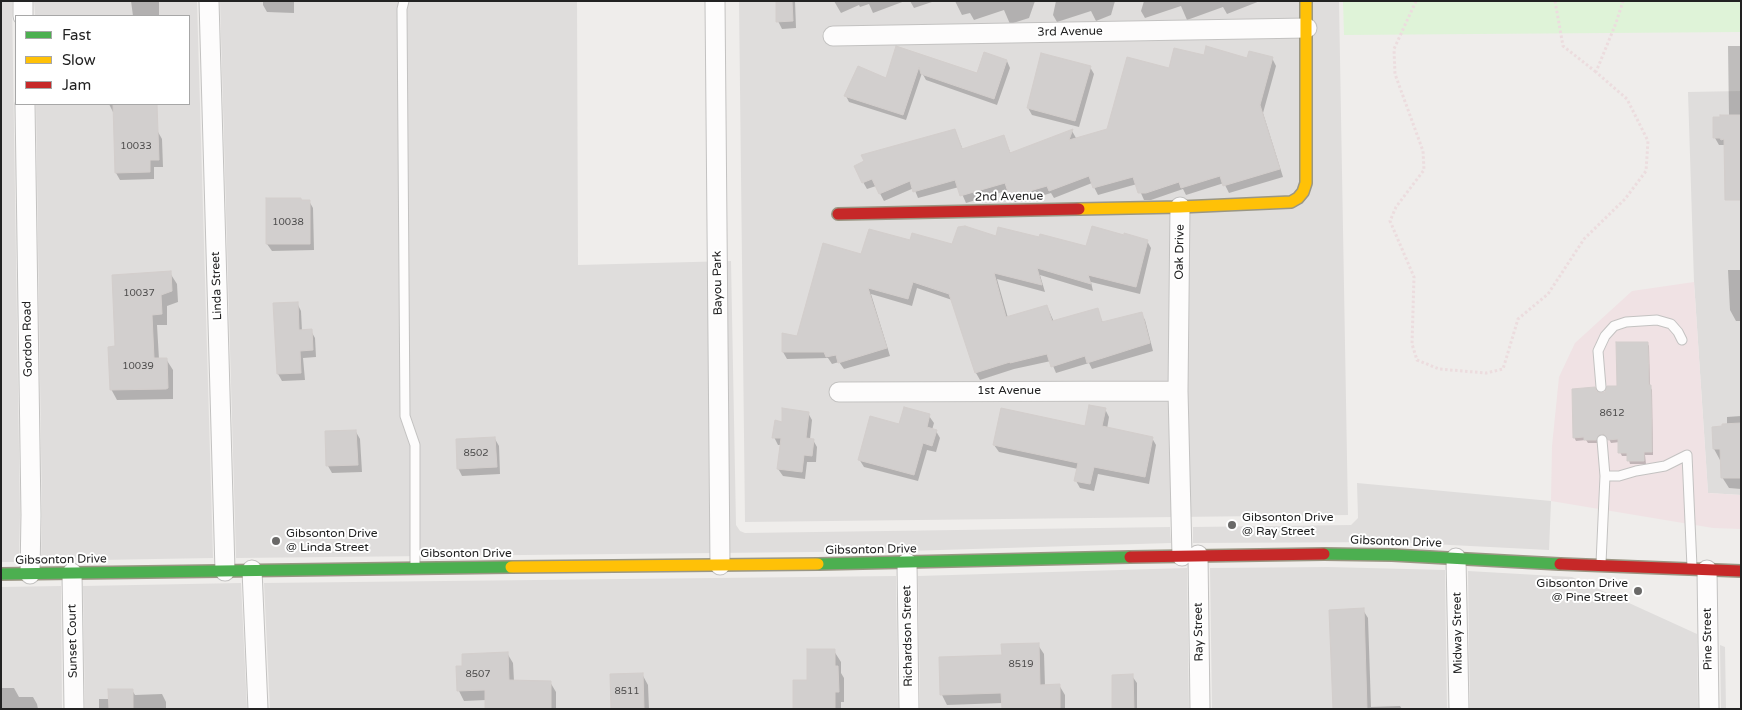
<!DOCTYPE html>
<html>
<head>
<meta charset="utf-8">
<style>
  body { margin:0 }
  #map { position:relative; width:1742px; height:710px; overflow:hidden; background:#efedeb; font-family:"Varela Round",sans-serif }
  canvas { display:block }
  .frame { position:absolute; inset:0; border:2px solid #222; pointer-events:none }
  .legend { position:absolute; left:15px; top:15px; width:175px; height:90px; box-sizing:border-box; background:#fff; border:1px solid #a7a7a7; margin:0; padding:6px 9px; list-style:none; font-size:15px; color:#222 }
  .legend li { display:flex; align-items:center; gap:10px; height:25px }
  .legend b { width:25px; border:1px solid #a7a7a7 }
</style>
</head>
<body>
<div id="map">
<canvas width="1742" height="710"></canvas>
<div class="frame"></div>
<ul class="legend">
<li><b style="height:6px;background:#4caf50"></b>Fast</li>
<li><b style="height:6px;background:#ffc107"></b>Slow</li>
<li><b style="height:6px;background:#c62828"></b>Jam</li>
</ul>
</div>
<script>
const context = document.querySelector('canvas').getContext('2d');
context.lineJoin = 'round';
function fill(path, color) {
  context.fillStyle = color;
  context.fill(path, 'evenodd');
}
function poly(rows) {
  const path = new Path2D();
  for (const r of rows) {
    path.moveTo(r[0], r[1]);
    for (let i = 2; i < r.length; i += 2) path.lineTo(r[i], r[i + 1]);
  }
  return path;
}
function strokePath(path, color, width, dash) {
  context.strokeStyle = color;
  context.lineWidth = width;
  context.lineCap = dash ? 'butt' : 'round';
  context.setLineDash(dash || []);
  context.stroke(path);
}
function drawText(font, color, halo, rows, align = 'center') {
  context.font = font + ' "Varela Round",sans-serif';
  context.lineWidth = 4;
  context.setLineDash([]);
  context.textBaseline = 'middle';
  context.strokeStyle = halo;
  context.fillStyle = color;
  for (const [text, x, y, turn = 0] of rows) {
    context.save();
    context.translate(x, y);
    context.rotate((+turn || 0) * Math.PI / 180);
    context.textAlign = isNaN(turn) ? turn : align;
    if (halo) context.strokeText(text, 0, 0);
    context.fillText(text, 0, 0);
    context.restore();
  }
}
const residential = poly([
  [1,1,12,1,20,515,19,562,1,562],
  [34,1,197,1,213,558,41,561,42,515,36,104,189,104,189,16,35,16],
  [220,1,577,1,578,265,731,261,736,525,740,531,745,533,1170,527,1171,543,907,551,236,558],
  [739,1,1339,1,1348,515,745,522],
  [1741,91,1741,495,1708,493,1694,282,1688,92],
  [1357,483,1551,501,1549,550,1392,542,1193,543,1193,527,1351,525,1358,518],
  [1328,567,1445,570,1447,709,1212,709,1210,568],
  [1187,568,1189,709,920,709,918,576],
  [1468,571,1572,577,1697,634,1698,709,1470,709],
  [896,576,898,709,270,709,264,583],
  [241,583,247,709,85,709,83,586],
  [61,586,62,709,1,709,1,587],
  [1720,645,1725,647,1726,709,1721,709]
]);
const commercial = poly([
  [1694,282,1708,493,1741,495,1741,529,1713,528,1551,501,1552,446,1559,377,1575,343,1632,291]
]);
const park = poly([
  [1343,1,1741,1,1741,32,1344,35]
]);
const shadow = poly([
  [131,1,159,1,159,16,133,16],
  [263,1,294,1,294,13,267,12,263,5],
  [777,1,795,1,796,28,782,29,778,21],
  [834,1,905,1,873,13,869,4,860,7,859,5,841,13],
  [910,1,935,1,914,8],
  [955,1,1035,1,1029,18,1010,24,1004,10,974,20,970,13,962,15],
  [1056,1,1115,1,1111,15,1096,21,1091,11,1057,22,1053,15],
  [1144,1,1260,1,1227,14,1223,7,1187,20,1181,6,1145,18,1141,11],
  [1728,46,1741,46,1741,199,1725,145,1719,145,1715,138,1729,116],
  [897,48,978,74,985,54,1007,61,1010,68,997,105,926,80,922,73,906,120,849,102,846,96,886,80],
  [1205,56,1248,60,1272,58,1276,66,1263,113,1283,177,1229,193,1224,183,1186,195,1183,189,1151,200,1144,200,1137,184,1098,195,1092,183,1054,198,1051,193,1021,202,1015,202,1009,190,966,203,959,187,918,198,914,188,884,201,876,186,867,189,863,182,955,130,963,150,1003,136,1011,154,1072,131,1076,138,1075,140,1108,130,1170,70],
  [1090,67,1094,74,1079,127,1032,115,1028,108],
  [109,104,144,104,146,132,158,132,162,139,163,167,154,167,154,179,120,180,116,173,115,112,113,112],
  [301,199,302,201,309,201,313,208,314,250,272,251,267,244],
  [997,238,1086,248,1147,241,1151,248,1140,294,1091,282,1093,291,1040,275,1045,292,997,279,1008,318,1047,306,1054,322,1097,309,1103,323,1141,313,1145,320,1153,351,1092,369,1089,363,1056,373,1051,361,1014,369,980,380,976,373,952,300,917,288,912,306,871,294,890,356,844,369,839,362,832,364,828,358,787,359,783,352,798,337,862,255,910,242,953,246],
  [1728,270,1741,270,1741,321,1736,321,1730,310],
  [170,273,177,284,178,302,167,306,167,325,157,325,159,359,166,359,173,370,173,399,117,400,111,389,116,348],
  [297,303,301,311,302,331,311,331,315,338,316,357,303,358,305,380,282,381,278,374],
  [1647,343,1649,346,1650,387,1652,390,1653,455,1645,455,1646,464,1630,464,1628,456,1622,456,1620,452,1620,442,1611,443,1609,439,1604,437,1600,438,1597,443,1588,443,1586,440,1576,441,1574,437,1596,392,1601,395,1618,387],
  [1105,409,1109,417,1107,429,1152,438,1156,445,1149,484,1098,474,1094,491,1080,488,1076,481,1078,469,999,452,994,445,1086,428],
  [808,413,812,420,810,439,813,440,817,447,816,462,807,462,805,479,783,476,778,469,781,445,778,445,774,437,784,423],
  [929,416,934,423,932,430,936,431,940,438,936,452,927,450,918,481,864,467,859,459,900,426],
  [1741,416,1741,489,1729,488,1722,477,1722,460,1720,460,1714,449,1723,428,1727,425,1727,417],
  [356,432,360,439,362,472,332,473,328,466],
  [495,439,499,446,500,474,462,476,458,468],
  [1363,610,1368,618,1371,707,1400,706,1402,709,1334,709],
  [1038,645,1044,654,1045,686,1059,685,1065,695,1065,709,1003,709,1003,703,947,705,942,695],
  [834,651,841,662,841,673,844,678,844,702,841,702,841,709,794,709,808,681],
  [507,653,513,663,514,681,550,682,556,692,556,709,487,709,486,700,464,701,459,691,463,667],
  [642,674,648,685,649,709,613,709],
  [1132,676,1137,683,1137,709,1113,709],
  [1,688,14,688,19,697,33,697,37,704,38,709,1,709],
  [132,690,135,695,162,694,166,702,166,709,99,709,99,699,110,699]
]);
const building = poly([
  [776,1,792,1,793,21,776,22,776,1],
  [896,46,977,73,984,52,1007,60,994,99,921,74,919,67,903,115,844,96,858,66,886,78,896,46],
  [1206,46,1247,58,1249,51,1273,57,1260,105,1280,169,1223,186,1220,176,1181,188,1179,182,1146,193,1138,193,1133,177,1093,188,1089,176,1049,191,1047,186,1016,195,1009,195,1005,183,960,196,955,180,913,192,910,181,879,194,872,179,862,183,854,166,864,161,861,155,955,129,962,149,1004,135,1010,153,1073,129,1069,140,1107,129,1127,57,1169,68,1174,48,1204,55,1206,46],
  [1041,53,1091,66,1075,121,1027,108,1041,53],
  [113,104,157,104,159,160,150,160,150,172,115,173,113,104],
  [1720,115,1741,115,1741,200,1725,200,1724,139,1721,140,1720,138,1713,138,1713,117,1720,117,1720,115],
  [266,198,301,198,301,200,310,200,310,244,266,244,266,198],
  [965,226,996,236,998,227,1039,237,1040,234,1086,246,1092,226,1124,235,1124,233,1148,240,1136,287,1088,275,1091,284,1037,268,1042,285,994,273,1006,317,1047,305,1052,321,1098,308,1102,322,1142,312,1150,343,1087,363,1085,356,1051,367,1047,354,1010,363,1010,362,975,373,949,294,913,282,908,299,868,288,887,348,838,363,836,355,826,357,824,352,782,352,782,333,797,336,823,243,861,254,869,229,910,240,912,233,952,244,958,227,965,226],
  [171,271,172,291,161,295,162,314,152,315,154,358,167,358,168,388,166,389,110,390,108,347,115,346,112,275,171,271],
  [298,302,299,330,312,329,313,350,300,351,301,373,277,374,273,303,298,302],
  [1616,342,1648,342,1649,385,1651,385,1652,452,1644,452,1644,461,1627,461,1627,453,1618,453,1618,439,1608,440,1604,434,1599,435,1596,440,1584,440,1584,437,1573,438,1572,389,1595,387,1596,391,1601,393,1605,392,1607,386,1617,386,1616,342],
  [1089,405,1106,408,1102,426,1153,437,1145,477,1094,467,1090,484,1074,481,1078,463,993,445,1001,408,1085,426,1089,405],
  [904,407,930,414,927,427,937,430,932,446,923,443,914,475,858,460,870,416,899,424,904,407],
  [782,408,809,412,806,438,814,439,812,456,804,455,802,472,777,469,781,438,772,438,775,420,782,422,782,408],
  [1741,423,1741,478,1721,478,1720,449,1713,449,1712,427,1722,426,1722,424,1741,423],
  [356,430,358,465,326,466,325,431,356,430],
  [495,437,497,467,457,469,456,439,495,437],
  [1364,608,1367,709,1333,709,1329,610,1364,608],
  [1039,643,1040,685,1060,684,1060,708,1002,709,1001,693,940,695,939,657,1002,655,1001,644,1039,643],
  [807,649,835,649,835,666,838,666,839,692,835,692,835,709,793,709,793,680,807,680,807,649],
  [508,652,509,680,551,681,551,709,485,709,485,690,457,691,456,666,462,666,462,654,508,652],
  [643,673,644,709,611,709,610,674,643,673],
  [1133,674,1134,709,1112,709,1112,675,1133,674],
  [108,689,133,689,133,709,109,709,108,689]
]);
const path = poly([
  [1416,1,1394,49,1395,74,1423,151,1424,170,1396,207,1390,221,1414,277,1412,344,1417,360,1439,369,1486,373,1503,369,1518,319,1548,294,1584,239,1625,199,1646,171,1648,141,1627,99,1596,72,1616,23,1623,1],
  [1555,1,1563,46,1596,72]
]);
const lane = poly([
  [404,1,402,9,405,416,415,445,415,565],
  [1601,387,1598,351,1605,336,1614,326,1626,322,1657,320,1671,324,1678,332,1682,340],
  [1605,476,1619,476,1636,471,1665,466,1687,455,1692,567],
  [1601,563,1605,476,1602,440]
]);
const street = poly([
  [23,1,23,16],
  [209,1,225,571],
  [715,1,720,565],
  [833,36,1307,28],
  [25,104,31,515,30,574],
  [1180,207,1178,391,1182,556],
  [839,392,1178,391],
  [1198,555,1200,709],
  [1456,558,1459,709],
  [907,563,909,709],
  [252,570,258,709],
  [1707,570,1709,709],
  [72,573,74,709]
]);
const fast = poly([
  [1324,554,1392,555,1560,564],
  [818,564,1130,557],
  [1,574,511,567]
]);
const slow = poly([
  [1079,209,1180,207,1291,202,1298,198,1303,192,1306,183,1306,1],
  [511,567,818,564]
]);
const jam = poly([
  [838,214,1079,209],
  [1130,557,1324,554],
  [1560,564,1741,571]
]);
const markers = [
  [1232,525,5,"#6a6968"],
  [276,541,5,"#6a6968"],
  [1638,591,5,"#6a6968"]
];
const numberNames = [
  ["10033",136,146],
  ["10038",288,222],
  ["10037",139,293],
  ["10039",138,366],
  ["8612",1612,413],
  ["8502",476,453],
  ["8519",1021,664],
  ["8507",478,674],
  ["8511",627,691]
];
const streetNames = [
  ["3rd Avenue",1070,32,-1],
  ["2nd Avenue",1009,197,-1],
  ["Oak Drive",1180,252,-89],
  ["Bayou Park",718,283,-91],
  ["Linda Street",217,286,-92],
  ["Gordon Road",28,339,-91],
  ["1st Avenue",1009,391],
  ["Gibsonton Drive",1396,542,2],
  ["Gibsonton Drive",871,550,-1],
  ["Gibsonton Drive",466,554],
  ["Gibsonton Drive",61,560,-1],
  ["Ray Street",1199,632,-91],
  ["Midway Street",1458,633,-91],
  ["Richardson Street",908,636,-91],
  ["Pine Street",1708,639,-91],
  ["Sunset Court",73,641,-91]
];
const poiNames = [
  ["Gibsonton Drive",1242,518],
  ["@ Ray Street",1242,532],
  ["Gibsonton Drive",286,534],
  ["@ Linda Street",286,548],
  ["Gibsonton Drive",1628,584,"right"],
  ["@ Pine Street",1628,598,"right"]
];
fill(residential, '#dfdddc');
fill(commercial, '#f0e2e4');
fill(park, '#dff3d8');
fill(shadow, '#0003');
fill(building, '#d2cfce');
strokePath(building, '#d3cecc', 1);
strokePath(lane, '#c3c2c1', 11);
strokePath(street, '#c3c2c1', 21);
strokePath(fast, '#9a9683', 14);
strokePath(slow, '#9a9683', 14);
strokePath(jam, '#9a9683', 14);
strokePath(path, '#ecdcde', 3, [2.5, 2.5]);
strokePath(lane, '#fdfcfc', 9);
strokePath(street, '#fdfcfc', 19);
strokePath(fast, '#4caf50', 11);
strokePath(slow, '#ffc107', 11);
strokePath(jam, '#c62828', 11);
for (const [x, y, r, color] of markers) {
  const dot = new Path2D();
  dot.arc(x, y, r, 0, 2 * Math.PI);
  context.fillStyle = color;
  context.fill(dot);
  strokePath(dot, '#fff', 2);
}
drawText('10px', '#4e4d4d', null, numberNames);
drawText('12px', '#222', '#fff', streetNames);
drawText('12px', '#222', '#fff', poiNames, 'left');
</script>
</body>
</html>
